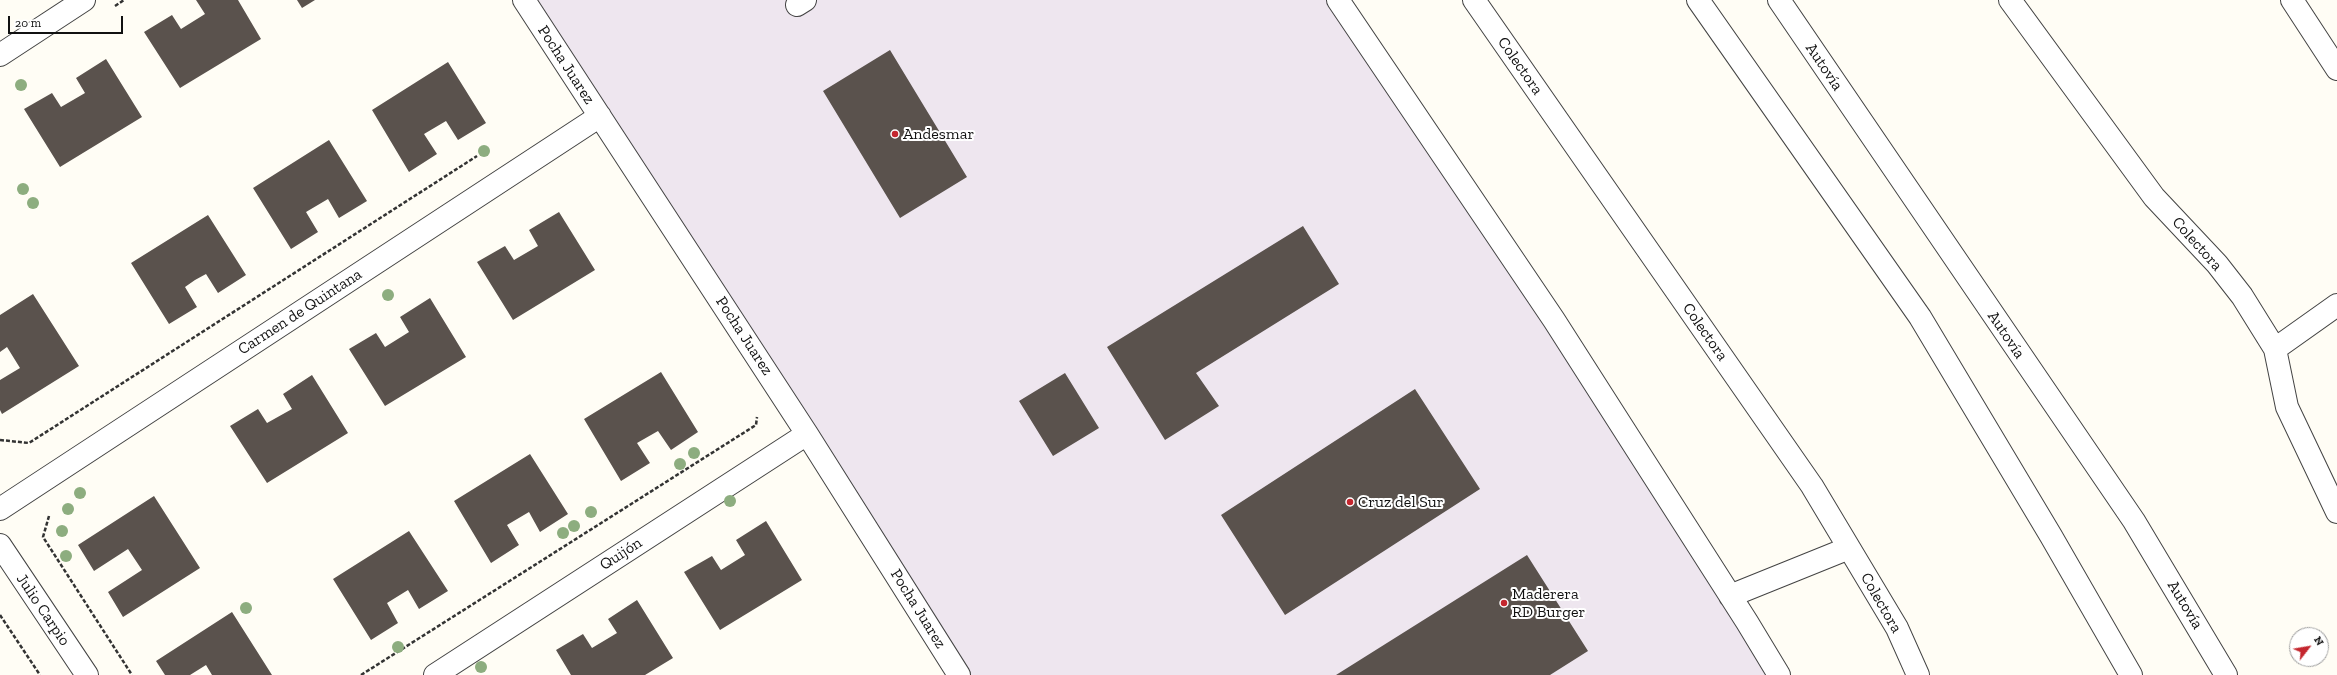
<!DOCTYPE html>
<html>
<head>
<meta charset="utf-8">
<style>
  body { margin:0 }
  #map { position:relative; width:2337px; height:675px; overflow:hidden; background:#fffdf5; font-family:"Zilla Slab",serif }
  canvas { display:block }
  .north { position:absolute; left:2289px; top:627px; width:40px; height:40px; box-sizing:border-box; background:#fff; border:1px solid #a0a0a0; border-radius:50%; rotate:59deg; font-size:11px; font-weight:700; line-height:16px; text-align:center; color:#111 }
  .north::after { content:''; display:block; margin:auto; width:14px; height:18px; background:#c4262e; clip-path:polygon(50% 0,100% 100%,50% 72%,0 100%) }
  .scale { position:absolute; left:8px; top:16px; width:115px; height:18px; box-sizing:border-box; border:2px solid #111; border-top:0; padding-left:5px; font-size:12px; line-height:14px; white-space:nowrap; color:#111; -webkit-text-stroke:3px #fff; paint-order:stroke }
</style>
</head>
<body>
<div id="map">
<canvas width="2337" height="675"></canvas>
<div class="north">N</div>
<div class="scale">20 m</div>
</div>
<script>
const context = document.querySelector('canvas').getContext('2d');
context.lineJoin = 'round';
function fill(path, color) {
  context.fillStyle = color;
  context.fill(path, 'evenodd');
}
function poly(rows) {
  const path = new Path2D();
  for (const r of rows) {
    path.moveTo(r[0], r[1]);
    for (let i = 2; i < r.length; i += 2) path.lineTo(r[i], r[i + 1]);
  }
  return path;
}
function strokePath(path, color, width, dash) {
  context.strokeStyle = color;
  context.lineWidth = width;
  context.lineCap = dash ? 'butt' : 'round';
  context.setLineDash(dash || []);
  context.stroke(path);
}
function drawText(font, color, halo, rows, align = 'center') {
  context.font = font + ' "Zilla Slab",serif';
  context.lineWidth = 4;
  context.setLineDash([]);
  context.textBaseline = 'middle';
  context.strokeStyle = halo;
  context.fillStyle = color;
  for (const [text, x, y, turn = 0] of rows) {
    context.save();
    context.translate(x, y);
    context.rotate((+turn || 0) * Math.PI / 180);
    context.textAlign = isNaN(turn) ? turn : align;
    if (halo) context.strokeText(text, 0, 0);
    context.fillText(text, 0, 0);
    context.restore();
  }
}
const industrial = poly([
  [524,0,1338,0,1779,675,959,675]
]);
const building = poly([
  [196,0,238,0,261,39,180,88,144,32,172,15,181,29,205,14],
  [297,0,315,0,302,8],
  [890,50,967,177,900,218,823,91],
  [106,59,142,117,60,167,24,109,52,93,61,107,85,93,76,78],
  [448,62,486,123,458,140,446,121,424,134,437,154,409,172,372,110],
  [329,140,367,201,339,218,328,199,306,212,318,232,291,249,253,188],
  [559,212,595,270,513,320,477,262,505,246,514,260,538,246,529,230],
  [208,215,246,275,218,293,206,274,195,280,185,287,197,307,169,324,131,263],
  [1303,226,1339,284,1196,373,1219,406,1165,440,1107,347],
  [33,294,79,366,2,414,0,410,0,380,20,368,7,347,0,352,0,315],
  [430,298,466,357,385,406,349,349,376,333,385,347,409,332,400,317],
  [661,372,698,432,671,450,658,431,637,443,650,463,621,481,584,419],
  [1065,373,1099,428,1053,456,1019,401],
  [312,375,348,433,267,483,230,426,258,409,267,423,292,409,283,394],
  [1415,389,1480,489,1285,615,1221,515],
  [530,454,568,514,540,532,529,512,507,525,519,545,491,563,454,501],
  [154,496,200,568,123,617,108,592,142,570,128,549,94,571,78,545],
  [766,521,802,580,720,630,684,572,712,556,721,570,745,555,736,540],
  [409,531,448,591,419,609,408,590,387,603,398,623,371,640,333,579],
  [1527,555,1588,651,1550,675,1336,675],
  [637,600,673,658,645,675,571,675,556,650,583,634,592,648,617,633,608,619],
  [232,612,272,675,212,675,206,665,190,675,165,675,156,661]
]);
const path = poly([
  [115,6,124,0],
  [0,440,29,443,477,156],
  [49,516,43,537,132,675],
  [0,615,40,675],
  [361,675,756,425,757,417]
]);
const minor = poly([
  [524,0,807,434,959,675],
  [1338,0,1554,320,1747,622,1779,675],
  [1474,0,1812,486,1897,628,1918,675],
  [2010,0,2154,197,2217,264,2242,296,2275,349,2287,407,2337,512],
  [2292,0,2337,69],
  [797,5,805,0],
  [0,55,84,0],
  [2275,349,2337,305],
  [0,509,600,116],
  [1730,596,1849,548],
  [435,675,807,434]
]);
const tertiary = poly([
  [1698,0,1920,317,2051,536,2131,675],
  [1779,0,2134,521,2226,675],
  [0,545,87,675]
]);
const trees = [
  [21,85],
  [484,151],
  [23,189],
  [33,203],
  [388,295],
  [694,453],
  [680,464],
  [80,493],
  [730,501],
  [68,509],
  [591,512],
  [574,526],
  [62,531],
  [563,533],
  [66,556],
  [246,608],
  [398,647],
  [481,667]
];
const markers = [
  [895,134,4,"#c4262e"],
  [1350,502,4,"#c4262e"],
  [1504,603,4,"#c4262e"]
];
const streetNames = [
  ["Pocha Juarez",566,65,57],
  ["Colectora",1520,66,55],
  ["Autovía",1824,67,56],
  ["Colectora",2197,244,48],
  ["Carmen de Quintana",300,312,-33],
  ["Colectora",1705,332,55],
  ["Autovía",2006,335,56],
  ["Pocha Juarez",744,336,57],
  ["Quijón",621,554,-33],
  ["Colectora",1881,603,60],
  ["Autovía",2185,605,59],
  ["Pocha Juarez",918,609,58],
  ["Julio Carpio",43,610,56]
];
const poiNames = [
  ["Andesmar",903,134],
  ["Cruz del Sur",1358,502],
  ["Maderera",1512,594],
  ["RD Burger",1512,612]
];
fill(industrial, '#eee6ef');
fill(building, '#5a524d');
strokePath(minor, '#444', 24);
strokePath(tertiary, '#444', 24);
strokePath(path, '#333', 2.5, [4, 2]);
strokePath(minor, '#fff', 22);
strokePath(tertiary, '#fff', 22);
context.fillStyle = '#8dad7f';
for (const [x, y] of trees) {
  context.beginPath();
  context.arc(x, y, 6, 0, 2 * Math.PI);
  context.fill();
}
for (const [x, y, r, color] of markers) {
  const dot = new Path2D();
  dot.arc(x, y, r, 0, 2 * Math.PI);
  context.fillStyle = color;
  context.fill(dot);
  strokePath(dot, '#fff', 1.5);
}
drawText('16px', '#111', '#fff', streetNames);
drawText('16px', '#111', '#fff', poiNames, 'left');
</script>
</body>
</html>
